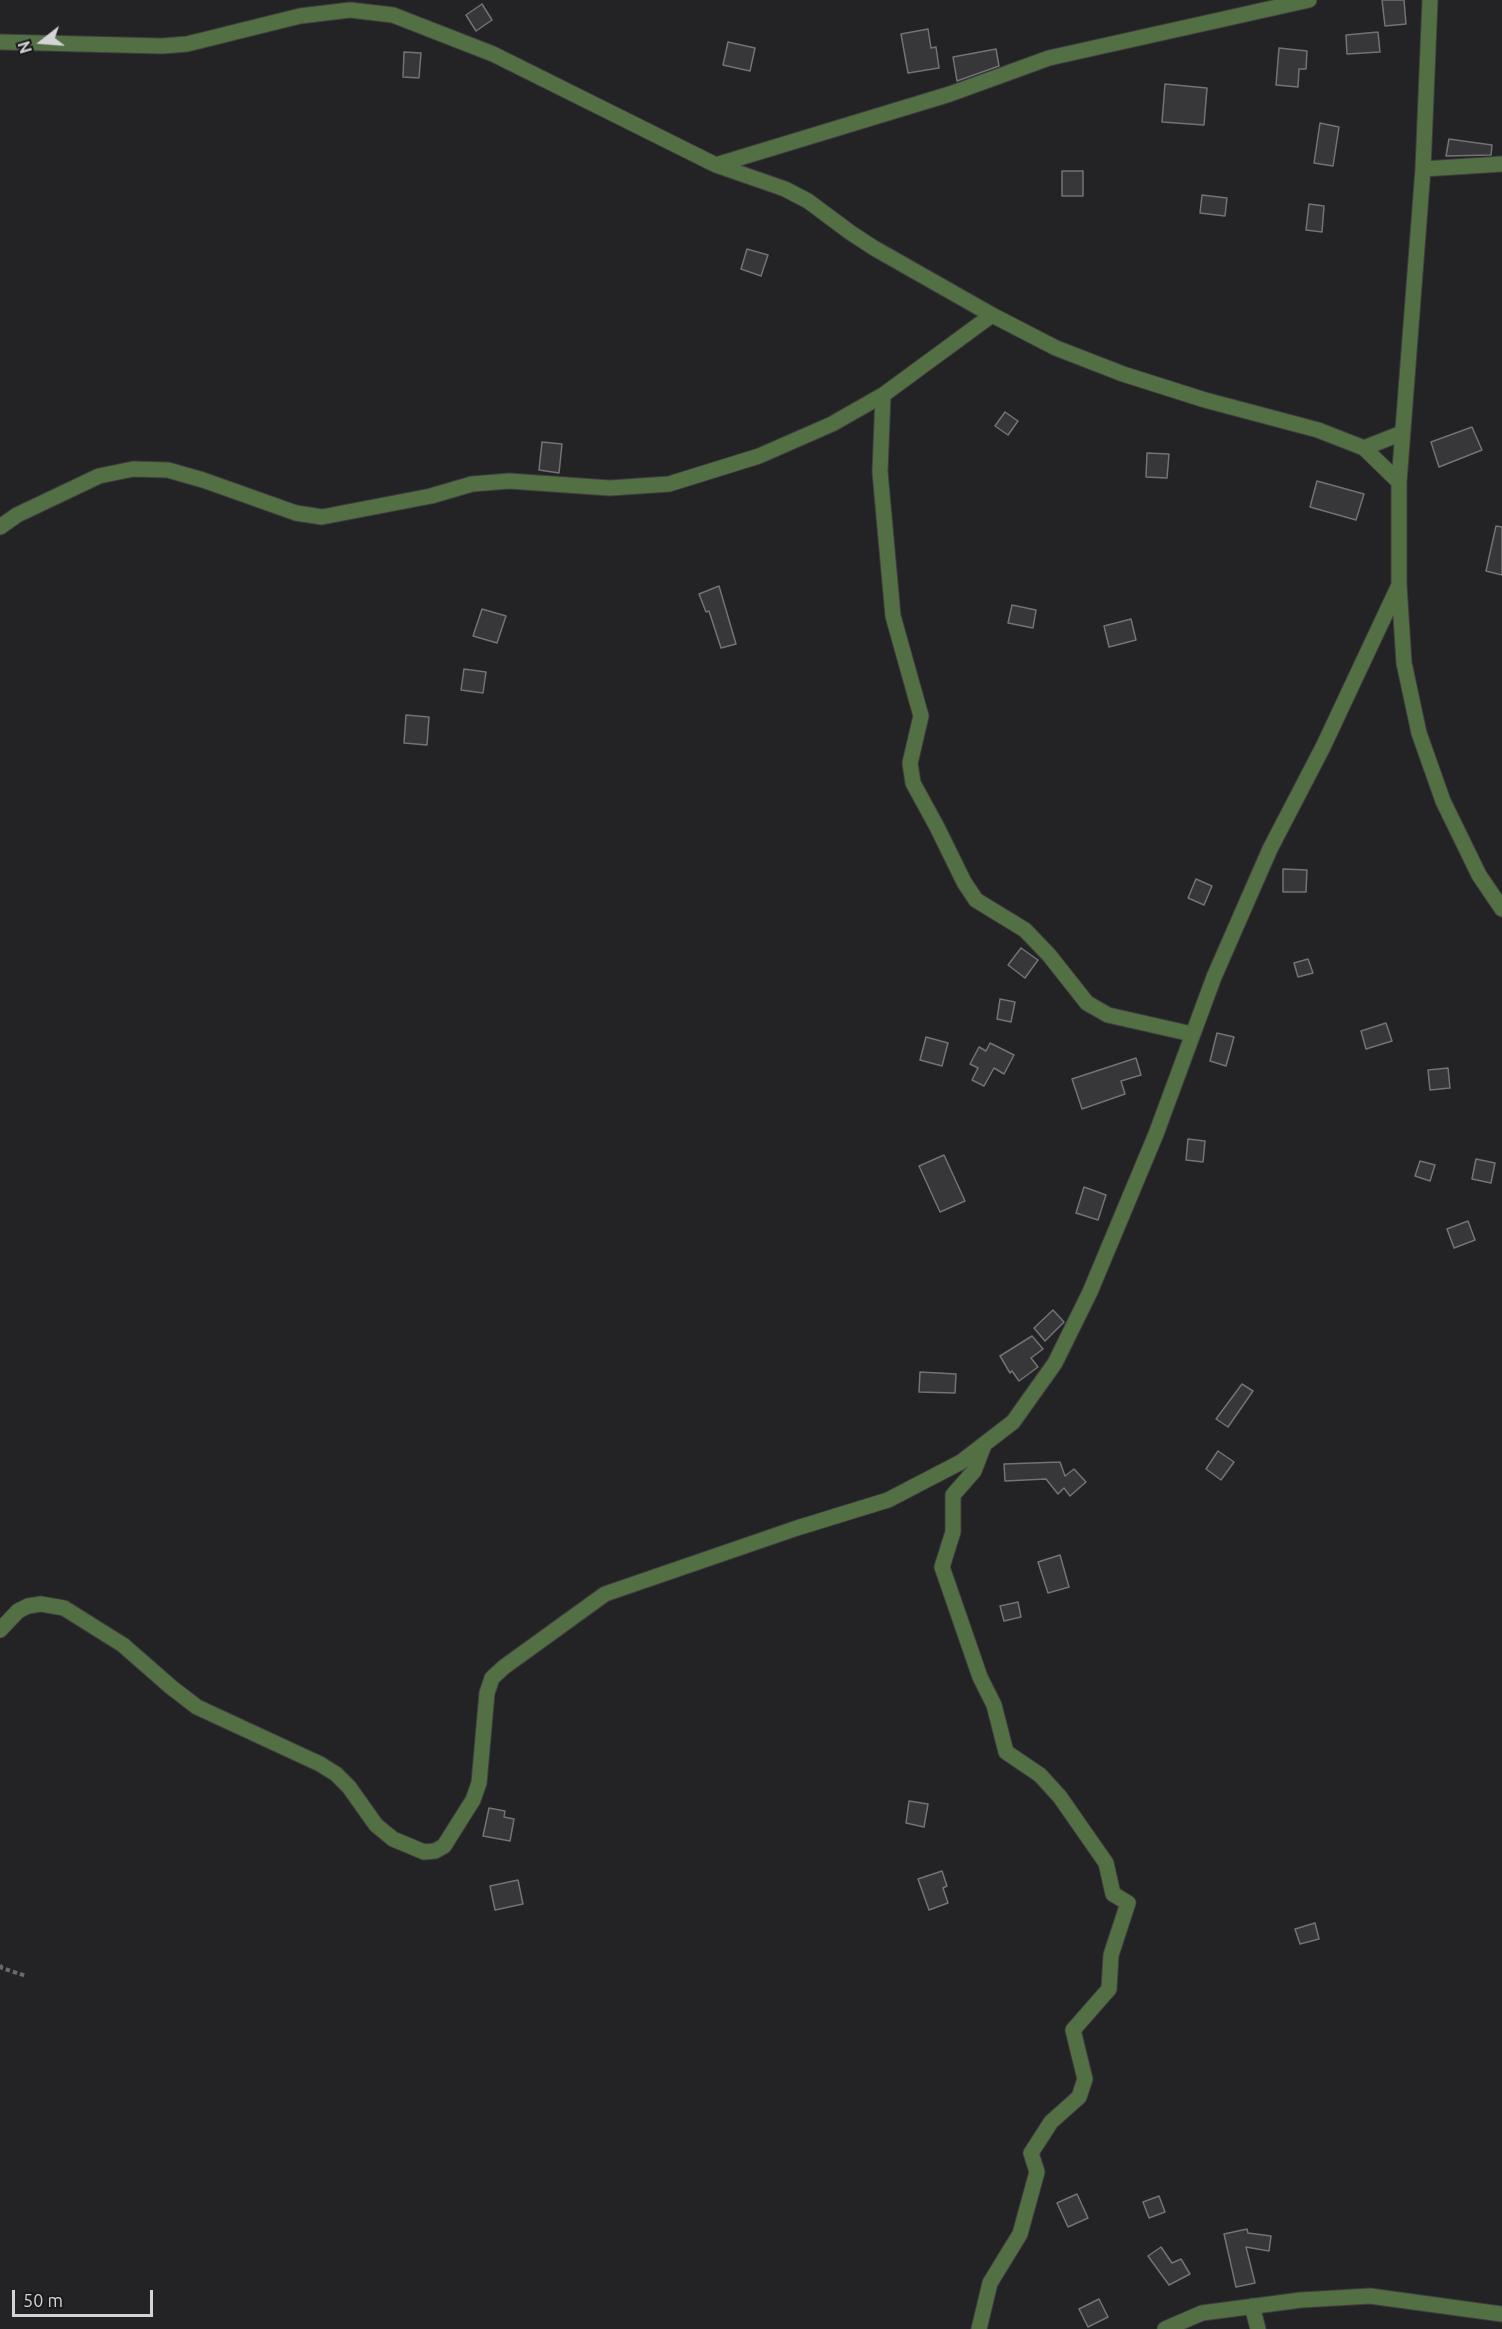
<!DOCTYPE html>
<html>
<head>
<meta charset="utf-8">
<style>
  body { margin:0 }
  #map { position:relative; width:1502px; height:2329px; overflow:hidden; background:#232224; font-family:Ubuntu,sans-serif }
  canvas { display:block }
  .north { position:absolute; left:12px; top:12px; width:60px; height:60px; -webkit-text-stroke:4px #1a191b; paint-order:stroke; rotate:253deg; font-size:16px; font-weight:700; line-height:24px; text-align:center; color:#d4d3d5 }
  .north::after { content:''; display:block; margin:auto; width:21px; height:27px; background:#d4d3d5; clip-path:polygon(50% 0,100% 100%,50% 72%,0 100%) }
  .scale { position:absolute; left:12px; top:2290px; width:141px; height:27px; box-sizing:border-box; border:3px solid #d4d3d5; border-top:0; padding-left:8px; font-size:18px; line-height:21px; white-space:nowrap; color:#d4d3d5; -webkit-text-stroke:4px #1a191b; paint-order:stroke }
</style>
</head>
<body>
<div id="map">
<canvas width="1502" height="2329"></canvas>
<div class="north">N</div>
<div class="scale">50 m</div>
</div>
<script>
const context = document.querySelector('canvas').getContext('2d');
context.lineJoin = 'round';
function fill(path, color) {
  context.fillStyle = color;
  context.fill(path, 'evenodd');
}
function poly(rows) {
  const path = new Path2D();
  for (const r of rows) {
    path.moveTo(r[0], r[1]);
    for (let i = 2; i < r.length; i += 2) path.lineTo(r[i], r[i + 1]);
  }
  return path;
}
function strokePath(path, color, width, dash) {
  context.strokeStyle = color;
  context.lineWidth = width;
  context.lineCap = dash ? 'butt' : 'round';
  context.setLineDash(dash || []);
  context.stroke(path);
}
const building = poly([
  [1382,0,1404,0,1406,24,1385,26,1382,0],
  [482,4,492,20,476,31,466,15,482,4],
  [928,29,931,48,936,47,939,68,908,73,901,34,928,29],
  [1378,32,1380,52,1347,54,1346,35,1378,32],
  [728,42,755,48,750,71,723,65,728,42],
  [1279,48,1307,51,1306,69,1299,69,1298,87,1276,85,1279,48],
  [996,49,999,66,957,81,953,57,996,49],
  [404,52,421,53,419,78,403,77,404,52],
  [1165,84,1207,88,1204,125,1162,122,1165,84],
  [1320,123,1339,127,1333,166,1314,163,1320,123],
  [1449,139,1492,145,1491,155,1446,156,1449,139],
  [1062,171,1083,171,1083,196,1062,196,1062,171],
  [1202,195,1227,198,1225,216,1200,213,1202,195],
  [1309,204,1324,206,1322,232,1306,230,1309,204],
  [747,249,768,255,761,276,741,269,747,249],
  [1005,412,1018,421,1008,435,995,426,1005,412],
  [1472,427,1482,450,1439,467,1431,442,1472,427],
  [542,442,562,444,559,473,539,470,542,442],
  [1147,453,1169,454,1167,478,1146,477,1147,453],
  [1317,481,1364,494,1356,520,1310,507,1317,481],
  [1496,526,1502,527,1502,575,1486,571,1496,526],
  [719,586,736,644,721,648,709,611,706,612,699,594,719,586],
  [1012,605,1036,610,1033,628,1008,623,1012,605],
  [482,609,506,616,497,643,473,636,482,609],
  [1131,619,1136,640,1109,647,1104,626,1131,619],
  [464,669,486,672,483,693,461,690,464,669],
  [406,715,429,717,427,745,404,743,406,715],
  [1283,869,1307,870,1306,892,1283,892,1283,869],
  [1196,879,1212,886,1204,905,1188,898,1196,879],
  [1021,948,1038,960,1025,978,1008,965,1021,948],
  [1308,959,1313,973,1298,977,1294,963,1308,959],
  [1000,999,1015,1002,1011,1022,997,1019,1000,999],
  [1386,1023,1392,1041,1366,1049,1361,1031,1386,1023],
  [1217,1033,1234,1037,1226,1066,1210,1061,1217,1033],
  [926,1037,948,1043,942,1066,920,1060,926,1037],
  [990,1043,1014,1055,1004,1074,994,1068,984,1086,972,1080,978,1068,970,1064,979,1047,986,1051,990,1043],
  [1136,1058,1141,1075,1121,1081,1125,1094,1082,1109,1072,1079,1136,1058],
  [1448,1068,1450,1088,1430,1090,1428,1070,1448,1068],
  [1188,1139,1205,1141,1203,1162,1186,1160,1188,1139],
  [944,1155,965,1201,940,1212,919,1166,944,1155],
  [1476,1159,1495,1163,1491,1183,1472,1179,1476,1159],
  [1420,1161,1435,1165,1430,1181,1415,1176,1420,1161],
  [1084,1187,1106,1195,1098,1220,1076,1213,1084,1187],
  [1468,1221,1475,1240,1454,1248,1447,1229,1468,1221],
  [1053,1310,1064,1322,1045,1341,1034,1328,1053,1310],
  [1032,1336,1043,1349,1031,1358,1038,1367,1019,1381,1012,1371,1010,1373,1000,1356,1032,1336],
  [920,1372,956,1374,955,1393,919,1392,920,1372],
  [1242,1384,1253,1391,1228,1427,1216,1419,1242,1384],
  [1218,1451,1234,1462,1221,1480,1206,1469,1218,1451],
  [1060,1462,1065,1476,1074,1469,1086,1482,1070,1496,1064,1488,1058,1494,1046,1479,1005,1481,1004,1464,1060,1462],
  [1060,1555,1069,1587,1048,1593,1038,1562,1060,1555],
  [1018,1602,1021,1617,1004,1621,1000,1606,1018,1602],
  [909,1801,928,1804,924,1827,906,1823,909,1801],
  [489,1808,505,1811,504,1817,514,1819,510,1841,483,1836,489,1808],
  [942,1871,947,1886,943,1888,948,1903,929,1910,918,1879,942,1871],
  [518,1880,523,1904,495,1910,490,1886,518,1880],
  [1315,1923,1319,1939,1300,1944,1295,1929,1315,1923],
  [1077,2194,1088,2218,1068,2227,1057,2203,1077,2194],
  [1159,2196,1165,2212,1149,2218,1143,2202,1159,2196],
  [1247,2229,1248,2233,1271,2236,1269,2251,1246,2247,1255,2283,1236,2287,1224,2234,1247,2229],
  [1161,2247,1172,2263,1181,2259,1190,2274,1169,2285,1148,2256,1161,2247],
  [1099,2299,1108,2317,1088,2327,1079,2309,1099,2299]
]);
const path = poly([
  [0,1965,2,1968,26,1976]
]);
const minor = poly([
  [1430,0,1423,169,1399,482,1399,585,1404,663,1419,733,1443,801,1479,875,1502,909],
  [0,42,162,46,187,44,300,16,350,10,393,15,493,54,716,165,785,189,808,201,851,233,874,248,992,315,1056,348,1123,374,1205,400,1318,430,1364,448,1399,482],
  [716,165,950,94,1049,58,1309,0],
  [1423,169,1502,164],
  [883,395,880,472,893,616,921,716,910,763,913,783,937,827,964,882,976,900,1025,930,1049,955,1087,1003,1108,1015,1192,1034],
  [1364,448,1402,433],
  [0,527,17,515,99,476,133,469,168,470,203,480,296,513,322,517,431,496,472,484,509,481,610,488,669,484,759,456,832,424,883,395,992,315],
  [0,1630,18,1611,28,1606,41,1604,64,1608,123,1645,171,1687,197,1707,320,1764,336,1774,349,1787,376,1825,393,1839,424,1852,435,1851,444,1846,473,1800,479,1783,487,1693,492,1678,504,1667,605,1594,797,1528,888,1500,961,1462,1013,1422,1055,1363,1090,1292,1156,1134,1214,977,1270,849,1323,747,1399,585],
  [1252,2306,1258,2329],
  [979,2329,990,2283,1020,2234,1037,2172,1031,2153,1051,2122,1079,2097,1085,2079,1073,2030,1109,1989,1111,1955,1128,1903,1113,1894,1106,1863,1060,1797,1040,1775,1006,1752,994,1705,980,1677,942,1567,953,1532,953,1495,974,1471,984,1445],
  [1165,2329,1202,2313,1301,2300,1370,2296,1502,2314]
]);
fill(building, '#373638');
strokePath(building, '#737275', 1.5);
strokePath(minor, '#3f3e40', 17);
strokePath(path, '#6a696b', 4, [4.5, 3]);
strokePath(minor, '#527043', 15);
</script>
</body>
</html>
